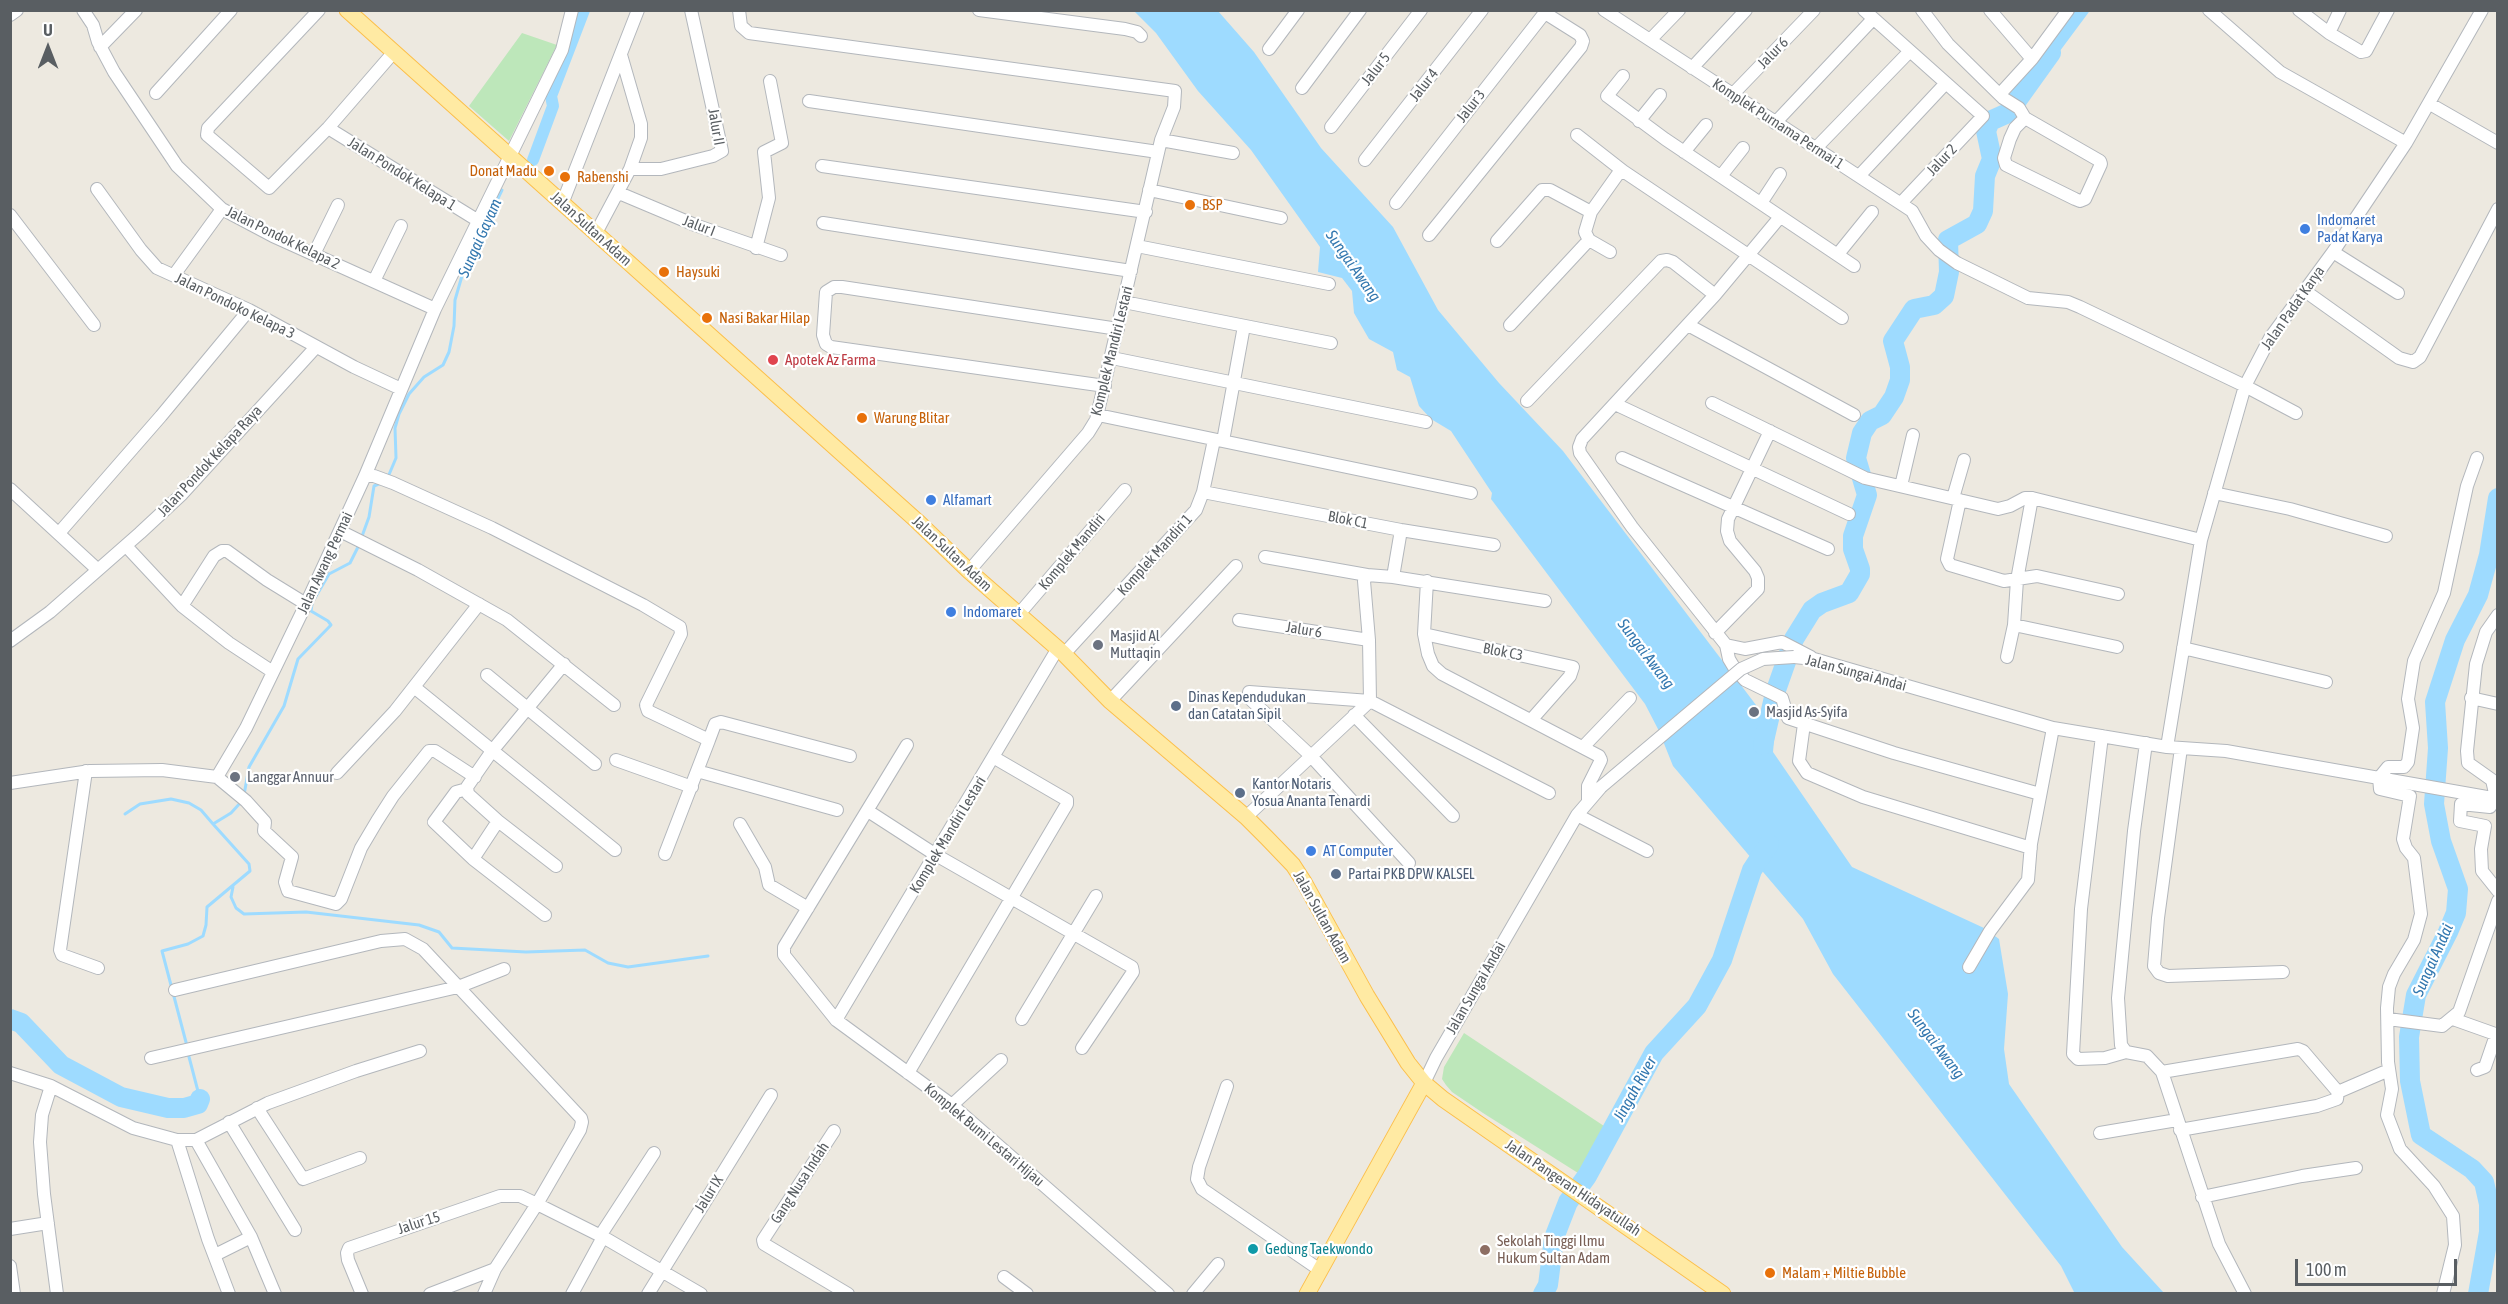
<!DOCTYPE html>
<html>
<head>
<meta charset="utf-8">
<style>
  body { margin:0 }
  #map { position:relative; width:2508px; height:1304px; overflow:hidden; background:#ede9e0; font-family:"Asap Condensed",sans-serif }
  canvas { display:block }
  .frame { position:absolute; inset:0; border:12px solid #595e62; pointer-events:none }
  .north { position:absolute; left:18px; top:18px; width:60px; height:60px; -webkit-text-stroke:4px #fff; paint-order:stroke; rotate:0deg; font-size:16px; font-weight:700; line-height:24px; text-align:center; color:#595e62 }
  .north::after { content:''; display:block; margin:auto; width:21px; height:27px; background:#595e62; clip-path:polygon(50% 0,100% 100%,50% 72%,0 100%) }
  .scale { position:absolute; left:2295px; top:1259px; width:162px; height:27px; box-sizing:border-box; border:3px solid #595e62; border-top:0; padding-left:8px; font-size:18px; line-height:21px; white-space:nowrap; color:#595e62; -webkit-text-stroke:4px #fff; paint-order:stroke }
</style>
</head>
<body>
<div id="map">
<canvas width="2508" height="1304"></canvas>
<div class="frame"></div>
<div class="north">U</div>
<div class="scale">100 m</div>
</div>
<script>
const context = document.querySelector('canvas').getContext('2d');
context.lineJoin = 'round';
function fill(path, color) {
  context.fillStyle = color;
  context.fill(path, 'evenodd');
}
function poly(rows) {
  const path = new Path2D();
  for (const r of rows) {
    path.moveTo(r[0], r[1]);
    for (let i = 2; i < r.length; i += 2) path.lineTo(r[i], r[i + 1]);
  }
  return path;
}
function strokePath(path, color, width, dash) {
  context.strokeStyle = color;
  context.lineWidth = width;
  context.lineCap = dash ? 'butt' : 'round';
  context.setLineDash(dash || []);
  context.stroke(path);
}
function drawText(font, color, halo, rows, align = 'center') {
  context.font = font + ' "Asap Condensed",sans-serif';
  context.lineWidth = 4.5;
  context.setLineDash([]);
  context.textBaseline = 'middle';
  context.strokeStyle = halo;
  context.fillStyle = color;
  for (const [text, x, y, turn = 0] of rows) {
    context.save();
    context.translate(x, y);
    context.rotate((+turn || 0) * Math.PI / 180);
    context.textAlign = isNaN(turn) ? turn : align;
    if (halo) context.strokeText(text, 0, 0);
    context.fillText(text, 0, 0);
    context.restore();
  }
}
const green = poly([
  [522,33,557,45,509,141,469,106],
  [1464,1033,1604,1126,1578,1173,1483,1113,1452,1092,1446,1085,1442,1079,1444,1067]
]);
const water = poly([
  [1134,11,1218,11,1254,52,1321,148,1393,227,1438,310,1499,383,1563,451,1775,730,1773,752,1852,867,1984,928,1999,939,2008,994,2004,1049,2009,1084,2122,1247,2164,1293,2074,1292,2061,1266,1833,974,1803,919,1673,766,1659,731,1645,704,1491,499,1492,493,1451,431,1431,419,1419,406,1410,377,1397,370,1393,352,1369,339,1354,313,1352,291,1342,278,1318,272,1320,247,1251,150,1198,91,1156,33]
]);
const stream = poly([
  [388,477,396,458,395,428,399,414,409,394,424,377,443,365,449,352,454,326,455,300,464,269,502,190],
  [361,539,369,517,374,486,381,483],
  [315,598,329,574,350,563,359,545],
  [244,795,249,767,284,706,298,659,331,625,328,621,311,611,312,604],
  [125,814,140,804,171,799,189,803,201,810,213,824],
  [233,887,231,897,236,908,244,914,306,912,419,925,439,932,452,948,526,952,585,950,608,963,628,967,708,956],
  [187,1046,162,951,188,944,203,936,206,925,207,907,250,871,249,864,213,824,231,813,242,801],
  [188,1053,200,1099]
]);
const canal = poly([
  [2051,53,2083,10],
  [533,160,553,106,551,96,584,10]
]);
const river = poly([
  [1763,745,1775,693,1794,639,1812,610,1822,603,1849,593,1860,574,1860,569,1853,549,1853,536,1867,495,1856,458,1862,433,1870,421,1882,415,1894,397,1900,380,1900,367,1893,341,1914,309,1934,305,1944,296,1949,272,1948,240,1977,224,1983,211,1985,176,1992,159,1986,131,1990,121,2008,113,2051,53],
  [10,1019,21,1023,61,1065,121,1097,168,1108,184,1108,198,1104,200,1099],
  [1543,1294,1548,1285,1554,1238,1568,1202,1587,1176,1654,1053,1697,1006,1722,960,1752,870,1769,844],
  [2478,1294,2489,1232,2489,1204,2484,1182,2472,1169,2421,1135,2410,1081,2409,1037,2416,995,2448,932,2456,913,2458,889,2441,841,2434,804,2438,748,2435,702,2455,640,2478,595,2489,555,2498,498]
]);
const minor = poly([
  [83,10,93,25,98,42,114,72,177,166,222,209,273,236,435,309],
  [319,10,208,128,207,135,269,188,328,128,393,53],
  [739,10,741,26,749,33,1175,91,1174,107,1161,140,1096,420,1088,433,969,571],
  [979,10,1125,29,1137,32,1141,36],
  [1604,10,1912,211,1926,236,1939,250,1957,263,2028,298,2068,302,2080,307,2245,386,2296,413],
  [1864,10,1983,116,1901,203],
  [1922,10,1948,44,2003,98,2019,108,2025,118,2100,161,2101,164,2085,199,2080,201,2075,199,2006,165,2004,158,2010,139,2015,128,2025,118],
  [1990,10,2032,59],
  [2209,10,2280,72,2406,143],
  [2299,10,2329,33,2361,52,2366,51,2388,10],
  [10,15,17,10],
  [2329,33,2340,10],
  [1650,40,1679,10],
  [100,47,136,10],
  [1269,49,1298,10],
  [1692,68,1746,10],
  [1623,76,1607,96,1665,139,1854,266],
  [1302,88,1360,10],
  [156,93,231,10],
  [2000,94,2032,59,2068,10],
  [1732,95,1814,10],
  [809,101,1158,152],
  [2430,104,2498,143],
  [1639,121,1660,95],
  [1775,123,1873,19],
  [1331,127,1421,10],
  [328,128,477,220],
  [1577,135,1623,171],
  [1161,140,1233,153],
  [1816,148,1910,51],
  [1684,152,1706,125],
  [1365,160,1482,10],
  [822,166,1146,212],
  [630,169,661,169,713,156,722,151,691,10],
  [1721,176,1743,148],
  [1859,176,1945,84],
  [97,189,141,250,157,268,249,310,354,367,401,389],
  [1149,190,1281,218],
  [619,193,695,225,781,255],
  [1396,203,1547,10],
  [1761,203,1780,174],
  [562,204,638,10],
  [10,215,94,325],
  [823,223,1131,271],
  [596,233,630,169,641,138,641,124,621,55],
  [1429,235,1581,47,1583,41,1580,35,1545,13],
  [1589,240,1610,252],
  [1497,241,1542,190,1550,190,1591,212,1618,174,1623,171,1842,318],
  [1137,246,1329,284],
  [756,248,769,198,764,152,782,143,770,81],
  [2333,252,2398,293],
  [314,254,338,205],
  [1838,254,1872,212],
  [174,275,222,209],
  [374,281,401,226],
  [2305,291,2399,358,2413,362,2420,357,2498,209],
  [1715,295,1582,439,1579,447,1580,453,1632,527,1726,645,1745,649,1782,642,1811,657],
  [1124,302,1331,343],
  [1510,325,1589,240,1585,232,1591,212],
  [1688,325,1854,415],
  [1112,358,1426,422],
  [1105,386,831,347,826,344,823,335,826,292,834,287,842,287,1118,329],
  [1527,401,1661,261,1667,260,1673,262,1715,295,1780,217],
  [1712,403,1865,478,1998,509,2010,506,2025,498,2032,498,2201,540],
  [1615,404,1849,514],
  [1098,415,1471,493],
  [1223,441,1244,326],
  [1622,458,1828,549],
  [365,476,374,476,393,483,492,528,643,605,680,627,681,634,646,705,648,711,709,740,715,724,721,722,850,756],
  [1901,486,1913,435],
  [10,489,98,570],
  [1203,492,1401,530,1494,545],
  [2214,493,2290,509,2386,536],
  [1953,498,1964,460],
  [1960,500,1947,559,1950,565,2004,581,2037,576,2118,594],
  [340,531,418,570,507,620,614,705],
  [59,533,161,416,249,310],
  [126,546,182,606,229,643,273,672],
  [1265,557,1367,575],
  [1393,577,1545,601],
  [1427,581,1424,634,1428,654,1433,666,1442,674,1599,756,1601,760,1588,786,1588,801],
  [182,606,214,556,222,551,227,551,267,580,306,604],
  [1019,614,1125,490],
  [1239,620,1369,640],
  [2014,625,2117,647],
  [1715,633,1758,589,1758,578,1755,571,1730,541,1727,531,1728,519,1770,431],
  [1424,634,1573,667,1570,676,1532,719],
  [10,641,50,612,140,533,182,494,316,347],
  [1726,645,1729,659,1735,669,1745,680,1782,698,1788,718,1894,753,2040,794],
  [2183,648,2326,682],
  [1064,654,1196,510,1203,492,1214,440],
  [1794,657,1814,659,2053,728,2167,747,2226,751,2498,799],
  [2007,657,2014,625,2017,580,2032,498],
  [487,675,595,764],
  [414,687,615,850],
  [2471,698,2498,704],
  [1110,701,1236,566],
  [1354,715,1453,816],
  [1804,724,1799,761,1807,773,1863,797,2031,848],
  [2102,736,2081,909,2073,1054,2078,1059,2105,1058,2126,1052,2147,1056,2162,1072,2219,1244,2245,1294],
  [907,745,784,947,784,955,836,1020,952,1105,1168,1294],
  [1584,746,1630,698],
  [2167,747,2201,540,2245,386,2270,338,2333,252,2406,143,2482,10],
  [2181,748,2158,918,2154,966,2159,973,2168,976,2283,972],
  [616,760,692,787],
  [86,771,60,950,62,955,98,968],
  [697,771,837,810],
  [337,773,395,711,479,604],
  [217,777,246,801,265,822,264,831,292,857,285,882,288,891,336,904,341,899,361,848,377,821,393,796,429,751,435,751,475,777],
  [10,783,90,771,162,770,217,777,246,728,306,604,365,476,435,309,562,50,572,10],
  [467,789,456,792,434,822,473,859,545,915],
  [2496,798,2492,780,2468,763,2467,751,2476,664,2486,632,2498,615],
  [2496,798,2490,807,2461,804,2460,821,2485,826,2481,849,2482,871,2498,891],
  [868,811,936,855,1132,967,1133,972,1082,1048],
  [1577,815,1647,851],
  [1246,817,1370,701,1369,640,1364,581,1367,575,1393,577,1401,530],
  [740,824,765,867,769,885,808,908],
  [665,854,709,740],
  [473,859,498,821],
  [1409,863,1310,755,1249,698,1249,692,1370,701,1549,793],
  [556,866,498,821,468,794,467,787,492,751,564,664],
  [1969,967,1990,931,2028,880,2031,844,2053,728],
  [175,990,381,941,405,939,423,949,581,1118,582,1122,580,1130,537,1204,495,1269,484,1294],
  [1022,1019,1096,896],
  [2388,1019,2442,1026,2459,1012,2498,901],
  [2453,1019,2498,1035],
  [836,1020,1058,648],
  [2126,1052,2121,1045,2118,998,2134,831,2146,743],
  [151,1058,458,987,504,969],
  [2477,1070,2485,1067,2496,1035],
  [2162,1072,2298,1049,2303,1051,2338,1092,2337,1099,2317,1106,2180,1130],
  [10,1073,51,1086,133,1128,177,1140,196,1140,268,1103,356,1071,420,1051],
  [908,1073,1067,804,1067,800,993,757],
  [1424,1083,1436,1058,1577,815,1601,787],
  [51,1086,42,1115,40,1142,44,1194,57,1294],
  [1227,1086,1199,1167,1197,1179,1202,1189,1320,1270],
  [2338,1092,2389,1070],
  [952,1105,1001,1060],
  [257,1108,303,1179,360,1158],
  [229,1122,295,1230],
  [834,1131,763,1240,764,1244,848,1294],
  [2100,1133,2177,1120],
  [177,1140,208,1239,229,1294],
  [196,1140,251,1237,275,1294],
  [2202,1197,2302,1176,2356,1168],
  [10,1229,48,1223],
  [600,1236,654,1153],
  [215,1255,251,1237],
  [10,1266,14,1294],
  [1004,1277,1027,1294],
  [362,1294,348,1260,347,1253,349,1248,500,1196,520,1196,537,1204,603,1237,701,1294],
  [430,1294,495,1269],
  [572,1294,603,1237],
  [648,1294,771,1095],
  [1193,1294,1218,1264],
  [2443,1294,2455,1245,2453,1216,2434,1186,2400,1149,2387,1115,2392,1089,2388,1062,2387,1008,2389,987,2394,974,2414,940,2421,914,2414,858,2406,848,2403,839,2410,796,2380,789,2379,778,2388,767,2404,767,2408,762,2413,728,2408,699,2414,661,2444,593,2467,486,2477,458]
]);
const major = poly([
  [347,10,917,521,969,571,1064,654,1110,701,1246,817,1267,838,1293,865,1304,882,1367,996,1408,1063,1424,1083,1443,1099,1723,1294],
  [1307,1294,1424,1083]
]);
const minorBridge = poly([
  [1601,787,1741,669,1763,659,1794,657]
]);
const markers = [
  [549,171,6,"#e8710a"],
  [565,177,6,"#e8710a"],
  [1190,205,6,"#e8710a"],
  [2305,229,6,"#3f7fe0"],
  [664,272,6,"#e8710a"],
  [707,318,6,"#e8710a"],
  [773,360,6,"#e0444e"],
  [862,418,6,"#e8710a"],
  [931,500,6,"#3f7fe0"],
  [951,612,6,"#3f7fe0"],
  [1098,645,6,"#6b7280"],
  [1176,706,6,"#5c6f8a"],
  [1754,712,6,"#6b7280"],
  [235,777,6,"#6b7280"],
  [1240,793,6,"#5c6f8a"],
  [1311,851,6,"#3f7fe0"],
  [1336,874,6,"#5c6f8a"],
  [1253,1249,6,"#0f9aa8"],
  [1485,1250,6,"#8d6e63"],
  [1770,1273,6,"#e8710a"]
];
const streetNames = [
  ["Jalur 6",1773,53,-46],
  ["Jalur 5",1376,69,-52],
  ["Jalur 4",1424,85,-52],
  ["Jalur 3",1471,106,-52],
  ["Komplek Purnama Permai 1",1778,124,33],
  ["Jalur II",716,127,80],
  ["Jalur 2",1942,160,-47],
  ["Jalan Pondok Kelapa 1",402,174,32],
  ["Jalur I",699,226,21],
  ["Jalan Sultan Adam",591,229,42],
  ["Jalan Pondok Kelapa 2",283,238,26],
  ["Jalan Pondoko Kelapa 3",235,306,26],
  ["Jalan Padat Karya",2293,308,-55],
  ["Komplek Mandiri Lestari",1112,351,-76],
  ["Jalan Pondok Kelapa Raya",210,461,-47],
  ["Blok C1",1348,520,11],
  ["Komplek Mandiri",1072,552,-50],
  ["Jalan Sultan Adam",952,554,43],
  ["Komplek Mandiri 1",1155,555,-48],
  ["Jalan Awang Permai",325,563,-65],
  ["Jalur 6",1304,630,9],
  ["Blok C3",1503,652,11],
  ["Jalan Sungai Andai",1856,673,15],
  ["Komplek Mandiri Lestari",948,835,-59],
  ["Jalan Sultan Adam",1322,917,61],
  ["Jalan Sungai Andai",1476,988,-60],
  ["Komplek Bumi Lestari Hijau",984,1135,40],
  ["Gang Nusa Indah",800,1183,-57],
  ["Jalan Pangeran Hidayatullah",1573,1188,34],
  ["Jalur IX",709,1194,-58],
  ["Jalur 15",419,1223,-18]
];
const foodNames = [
  ["Donat Madu",537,171,"right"],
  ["Rabenshi",577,177],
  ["BSP",1202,205],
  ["Haysuki",676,272],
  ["Nasi Bakar Hilap",719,318],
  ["Warung Blitar",874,418],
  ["Malam + Miltie Bubble",1782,1273]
];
const shopNames = [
  ["Indomaret",2317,220],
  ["Padat Karya",2317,237],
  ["Alfamart",943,500],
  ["Indomaret",963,612],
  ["AT Computer",1323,851]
];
const healthNames = [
  ["Apotek Az Farma",785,360]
];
const worshipNames = [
  ["Masjid Al",1110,636],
  ["Muttaqin",1110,653],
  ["Masjid As-Syifa",1766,712],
  ["Langgar Annuur",247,777]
];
const serviceNames = [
  ["Dinas Kependudukan",1188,697],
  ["dan Catatan Sipil",1188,714],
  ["Kantor Notaris",1252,784],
  ["Yosua Ananta Tenardi",1252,801],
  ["Partai PKB DPW KALSEL",1348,874]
];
const educationNames = [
  ["Sekolah Tinggi Ilmu",1497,1241],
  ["Hukum Sultan Adam",1497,1258]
];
const cultureNames = [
  ["Gedung Taekwondo",1265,1249]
];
const waterNames = [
  ["Sungai Gayam",480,238,-66],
  ["Sungai Awang",1353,266,55],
  ["Sungai Awang",1646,654,53],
  ["Sungai Andai",2433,960,-66],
  ["Sungai Awang",1936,1044,53],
  ["Jingah River",1635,1089,-61]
];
fill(green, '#bde7ba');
fill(water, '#9edbff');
strokePath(stream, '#9edbff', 3);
strokePath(canal, '#9edbff', 12);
strokePath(river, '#9edbff', 20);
strokePath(minor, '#b3b7bc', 14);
strokePath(major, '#fcbf4a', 17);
strokePath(minor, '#fff', 12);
strokePath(major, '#ffeaa3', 15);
strokePath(minorBridge, '#b3b7bc', 14, []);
strokePath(minorBridge, '#fff', 12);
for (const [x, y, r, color] of markers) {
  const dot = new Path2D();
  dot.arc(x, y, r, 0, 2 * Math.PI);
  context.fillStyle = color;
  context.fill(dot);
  strokePath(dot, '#fff', 2);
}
drawText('15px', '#595e62', '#fff', streetNames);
drawText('15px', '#c56008', '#fff', foodNames, 'left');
drawText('15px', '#366cbe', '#fff', shopNames, 'left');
drawText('15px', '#be3a42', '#fff', healthNames, 'left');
drawText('15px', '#5b616d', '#fff', worshipNames, 'left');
drawText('15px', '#4e5e75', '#fff', serviceNames, 'left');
drawText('15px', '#785e54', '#fff', educationNames, 'left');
drawText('15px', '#0d838f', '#fff', cultureNames, 'left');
drawText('italic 16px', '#3277af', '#fff', waterNames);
</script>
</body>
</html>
